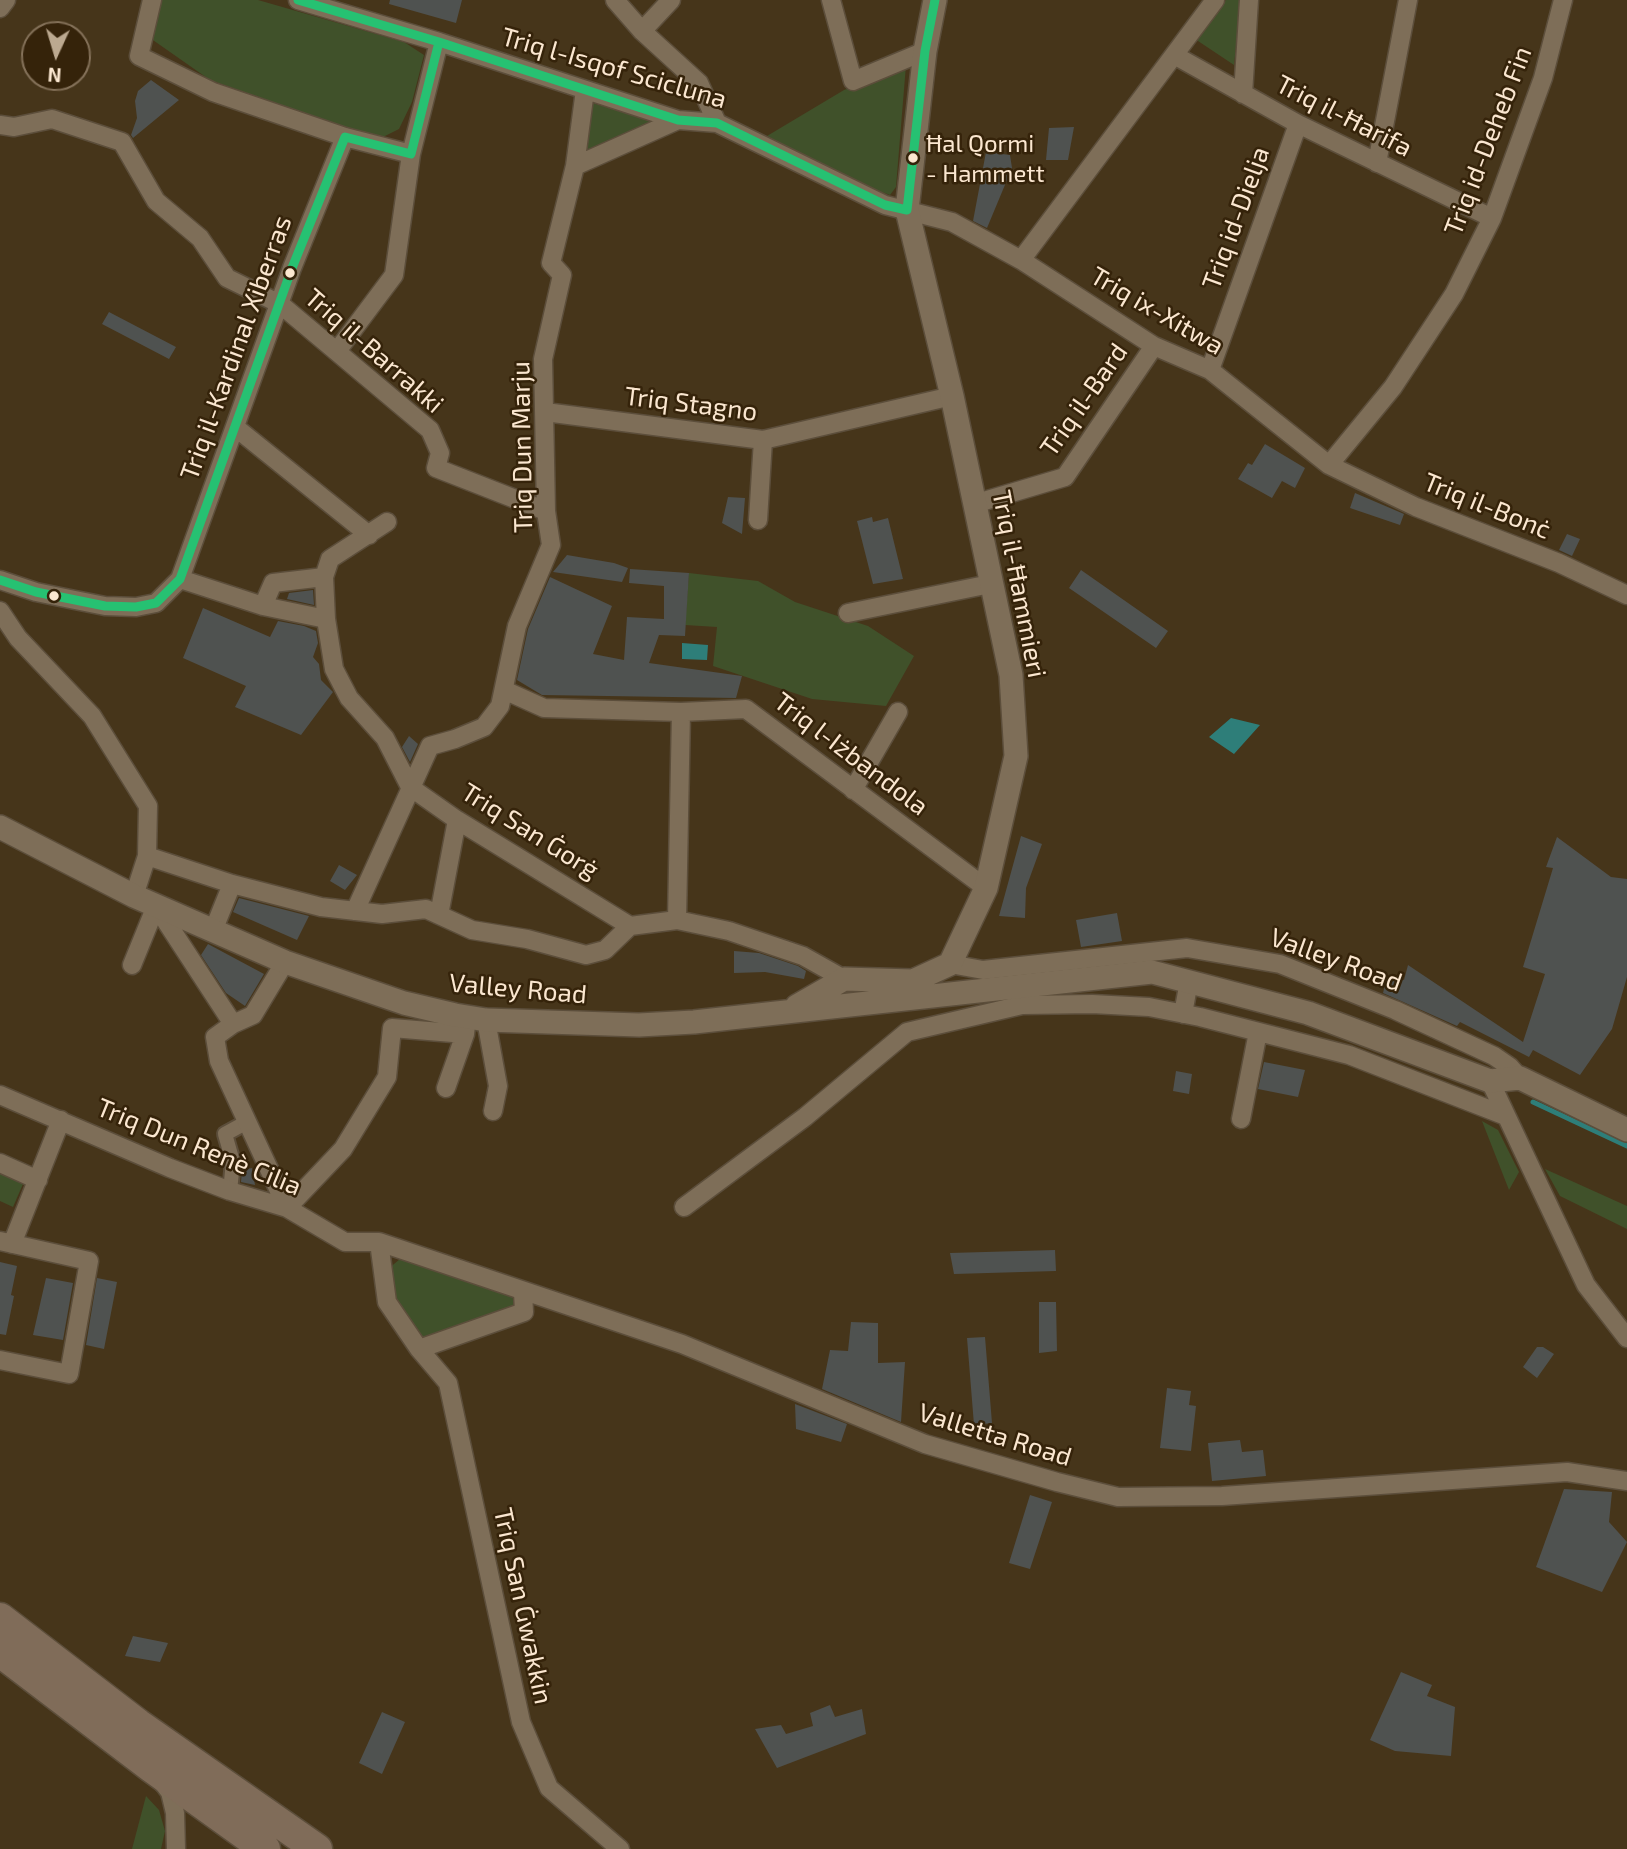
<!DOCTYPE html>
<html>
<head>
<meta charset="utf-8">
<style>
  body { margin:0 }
  #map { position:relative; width:1627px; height:1849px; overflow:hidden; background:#46351a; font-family:"Exo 2",sans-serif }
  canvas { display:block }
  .north { position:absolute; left:21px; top:21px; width:70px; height:70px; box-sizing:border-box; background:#35230a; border:2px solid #847159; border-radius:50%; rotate:184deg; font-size:19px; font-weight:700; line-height:28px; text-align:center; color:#fbe7d0 }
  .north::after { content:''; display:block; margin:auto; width:24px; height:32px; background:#bca990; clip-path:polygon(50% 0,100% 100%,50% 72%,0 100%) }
</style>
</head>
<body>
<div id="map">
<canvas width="1627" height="1849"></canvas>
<div class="north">N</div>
</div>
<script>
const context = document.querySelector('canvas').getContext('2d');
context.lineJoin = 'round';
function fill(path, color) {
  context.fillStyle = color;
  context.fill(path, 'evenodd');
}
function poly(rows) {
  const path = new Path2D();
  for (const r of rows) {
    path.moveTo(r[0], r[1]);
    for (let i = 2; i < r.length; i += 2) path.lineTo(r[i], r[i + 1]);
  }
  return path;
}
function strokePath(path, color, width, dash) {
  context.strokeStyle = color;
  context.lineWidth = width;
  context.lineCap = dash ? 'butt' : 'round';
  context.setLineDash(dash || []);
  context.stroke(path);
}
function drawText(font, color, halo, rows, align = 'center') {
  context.font = font + ' "Exo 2",sans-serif';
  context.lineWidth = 5;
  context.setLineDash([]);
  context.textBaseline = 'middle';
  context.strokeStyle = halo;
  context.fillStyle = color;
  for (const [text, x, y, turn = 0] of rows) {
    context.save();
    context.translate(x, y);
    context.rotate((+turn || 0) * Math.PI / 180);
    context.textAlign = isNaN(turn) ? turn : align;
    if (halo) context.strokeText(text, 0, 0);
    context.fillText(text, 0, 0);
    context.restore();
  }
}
const green = poly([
  [162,0,258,0,404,42,424,55,412,102,399,129,385,136,370,136,210,80,150,38],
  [1226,0,1241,0,1234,65,1195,39],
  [906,65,896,187,890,195,848,180,767,136,844,90],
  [592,103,661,123,583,156],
  [689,573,758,581,795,602,868,626,914,656,886,706,812,699,713,666,717,627,685,625],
  [1482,1121,1498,1130,1519,1172,1509,1190],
  [0,1165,26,1177,13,1207,0,1201],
  [1545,1169,1627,1206,1627,1229,1560,1196],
  [400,1259,511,1294,517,1308,425,1340,392,1294,388,1269],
  [146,1796,159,1810,165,1831,161,1849,132,1849]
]);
const water = poly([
  [682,643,708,645,707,660,682,659],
  [1231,718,1260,725,1234,754,1209,737]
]);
const stream = poly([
  [1533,1102,1627,1146]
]);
const building = poly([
  [390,0,462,0,456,23,389,4],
  [151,80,179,100,133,138,131,135,137,118,135,101,138,91],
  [1074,127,1068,160,1046,160,1049,128],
  [986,152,1010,155,1012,168,987,228,973,221],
  [109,312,176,347,169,359,102,324],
  [1265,444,1305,468,1295,488,1282,481,1272,498,1238,479,1248,463,1252,465],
  [1355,493,1404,514,1400,525,1350,508],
  [728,497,745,498,742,534,722,523],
  [872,517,873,522,888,518,903,579,873,584,857,521],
  [1567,534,1580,539,1572,556,1559,550],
  [567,555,614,563,628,568,622,582,553,572],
  [630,569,689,573,685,636,659,635,649,663,742,676,736,698,542,695,517,680,528,629,550,577,612,606,593,654,624,660,627,617,664,619,664,586,629,583],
  [1081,570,1168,631,1156,648,1069,588],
  [313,590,314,605,287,599,289,593],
  [203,608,270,637,278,621,304,626,316,631,318,643,313,657,319,664,321,680,333,692,301,735,235,707,246,686,183,658],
  [409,736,418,744,410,762,402,747],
  [1021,836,1042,844,1026,888,1025,918,999,916],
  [1557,837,1611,877,1627,879,1627,977,1612,1029,1580,1075,1533,1050,1529,1057,1460,1022,1457,1026,1383,993,1385,985,1396,977,1404,980,1408,965,1523,1042,1545,974,1523,967,1553,868,1546,867],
  [339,865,357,875,345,890,330,881],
  [239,898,309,916,297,940,233,912],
  [1117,913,1122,941,1081,947,1076,920],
  [208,944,264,974,245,1006,226,993,201,955],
  [734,951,759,953,798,966,806,971,804,979,765,972,734,973],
  [1264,1062,1305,1070,1298,1097,1258,1089],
  [1176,1071,1192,1074,1189,1094,1173,1091],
  [252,1168,255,1185,241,1182,242,1170],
  [1055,1250,1056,1271,954,1274,950,1253],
  [0,1262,17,1266,11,1295,14,1296,6,1335,0,1334],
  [46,1278,73,1283,63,1340,33,1335],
  [97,1278,117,1282,104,1349,86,1345],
  [1039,1302,1056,1302,1057,1351,1039,1353],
  [851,1322,878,1323,878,1363,905,1362,901,1422,822,1389,830,1350,848,1351],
  [985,1337,992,1423,974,1425,967,1338],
  [1537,1347,1543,1347,1554,1354,1537,1378,1523,1367],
  [1167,1388,1191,1391,1189,1405,1196,1406,1191,1451,1160,1448],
  [795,1404,847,1424,841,1442,796,1429],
  [1240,1440,1242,1452,1263,1450,1266,1476,1212,1481,1208,1443],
  [1564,1489,1612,1492,1609,1522,1627,1542,1602,1592,1536,1567],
  [1030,1495,1052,1502,1030,1569,1009,1563],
  [133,1636,168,1643,160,1662,125,1656],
  [1401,1672,1432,1685,1427,1696,1455,1707,1451,1756,1395,1751,1370,1740],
  [830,1705,835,1717,862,1709,866,1734,777,1768,755,1729,781,1725,786,1734,813,1726,810,1713],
  [382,1712,405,1722,382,1774,359,1763]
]);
const pedestrian = poly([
  [230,1191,233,1162,225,1134,247,1122]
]);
const minor = poly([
  [152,0,139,56,213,92,345,137,411,154,439,42],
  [298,0,439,42,678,120,717,123,885,205,952,222,1021,260,1154,346,1210,370,1329,465,1416,507,1559,563,1627,595],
  [615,0,642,31,699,83,717,123],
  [831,0,853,81,925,51],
  [0,8,6,0],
  [642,31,671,0],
  [1174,55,1298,124,1492,218],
  [1243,94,1249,0],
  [0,125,14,127,52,119,122,142,156,201,200,238,227,278,280,304,430,430,440,453,436,468,546,511],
  [1377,163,1408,0],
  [575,166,678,120],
  [1021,260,1215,0],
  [337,351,394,275,411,154],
  [1210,370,1298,124],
  [545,412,763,440,952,396],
  [235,427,369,535],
  [1329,465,1393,387,1454,294,1492,218,1543,78,1563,0],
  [974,504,1065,477,1154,346],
  [758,520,763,440],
  [387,522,330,559,324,577,326,619,334,669,349,698,385,738,410,787,457,820,630,926,677,920,729,931,803,956,844,979],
  [180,579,263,606,326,619],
  [0,580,36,592,75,600,105,606,136,607,156,603,180,579,292,268,345,137],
  [263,606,273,583,324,577],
  [0,611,18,638,92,716,148,806,147,856,134,896],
  [848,613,990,584],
  [504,690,544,708,681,712,746,709,986,888],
  [853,790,898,712],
  [147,856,232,884,321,907,382,914,426,909,472,930,527,939,586,955,605,950,630,926],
  [156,906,233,1024],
  [355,911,430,746,455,739,484,727,500,706,517,626,551,545,546,511,543,359,562,275,551,263,575,166,585,90],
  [439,915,457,820],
  [677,920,681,712],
  [213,931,232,884],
  [285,962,253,1015,233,1024,215,1037,219,1061,287,1208,343,1149,387,1077,392,1028,465,1034],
  [950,964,983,970,1187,948,1280,964,1395,1010,1494,1056,1510,1067,1520,1078],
  [132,965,156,906],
  [1183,1014,1189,981],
  [486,1020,498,1086,493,1111],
  [1490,1081,1586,1285,1627,1338],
  [446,1088,465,1034,466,1025],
  [0,1095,170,1168,230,1191,287,1208,345,1242,379,1242,682,1344,925,1444,1057,1482,1118,1497,1222,1496,1567,1472,1627,1481],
  [1241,1119,1258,1032],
  [0,1163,38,1180],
  [684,1207,805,1117,907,1032,1022,1005,1092,1004,1149,1007,1200,1017,1349,1055,1506,1116],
  [0,1241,89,1261,69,1374,0,1360],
  [379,1242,387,1302,419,1349,448,1383,521,1722,549,1788,620,1849],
  [12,1244,61,1120],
  [419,1349,524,1312,523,1292],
  [160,1779,170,1792,175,1813,176,1849]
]);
const tertiary = poly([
  [0,827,134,896,285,962,404,1003,455,1015,486,1020,639,1025,694,1022,1152,972,1308,1013,1490,1081,1520,1078,1627,1130],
  [797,1006,844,979,913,981,950,964,986,888,1016,756,1011,675,952,396,907,210,925,51,935,0]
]);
const trunk = poly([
  [0,1618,138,1724,317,1849],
  [0,1652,151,1767,265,1849]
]);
const bus1 = poly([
  [298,0,439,42,678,120,717,123,885,205,907,210],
  [907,210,925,51,935,0],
  [0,580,36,592,105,606,136,607,156,603,180,579,292,268,345,137,411,154,439,42]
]);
const markers = [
  [913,158,6,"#fbe7d0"],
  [290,273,6,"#fbe7d0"],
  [54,596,6,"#fbe7d0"]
];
const busNames = [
  ["Ħal Qormi",926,144],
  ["- Hammett",926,174]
];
const streetNames = [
  ["Triq l-Isqof Scicluna",614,68,16],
  ["Triq il-Ħarifa",1344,116,27],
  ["Triq id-Deheb Fin",1488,141,-69],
  ["Triq id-Dielja",1236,218,-70],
  ["Triq ix-Xitwa",1157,311,30],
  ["Triq il-Kardinal Xiberras",236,348,-70],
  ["Triq il-Barrakki",374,351,41],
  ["Triq il-Bard",1084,400,-55],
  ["Triq Stagno",691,404,7],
  ["Triq Dun Marju",522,447,-91],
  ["Triq il-Bonċ",1487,506,22],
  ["Triq il-Ħammieri",1019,584,79],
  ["Triq l-Iżbandola",851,754,37],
  ["Triq San Ġorġ",530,831,32],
  ["Valley Road",1336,960,20],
  ["Valley Road",518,989,5],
  ["Triq Dun Renè Cilia",199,1147,22],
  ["Valletta Road",995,1435,17],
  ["Triq San Ġwakkin",523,1606,78]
];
fill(green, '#40512a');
fill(water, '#2e7e79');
strokePath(stream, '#2e7e79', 5);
fill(building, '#4f5250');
strokePath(pedestrian, '#5c4e3b', 18);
strokePath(minor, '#5c4e3b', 21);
strokePath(tertiary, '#5c4e3b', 26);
strokePath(trunk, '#5c4e3b', 33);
strokePath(pedestrian, '#7e6e58', 14);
strokePath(minor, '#7e6e58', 18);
strokePath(tertiary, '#7e6e58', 23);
strokePath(trunk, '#806c59', 30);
strokePath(bus1, '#26c172', 9);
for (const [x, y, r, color] of markers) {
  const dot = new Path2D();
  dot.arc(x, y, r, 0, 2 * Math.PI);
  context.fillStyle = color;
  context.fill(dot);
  strokePath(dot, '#35230a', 2.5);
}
drawText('24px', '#fbe7d0', '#35230a', busNames, 'left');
drawText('26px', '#fbe7d0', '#35230a', streetNames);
</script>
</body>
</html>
